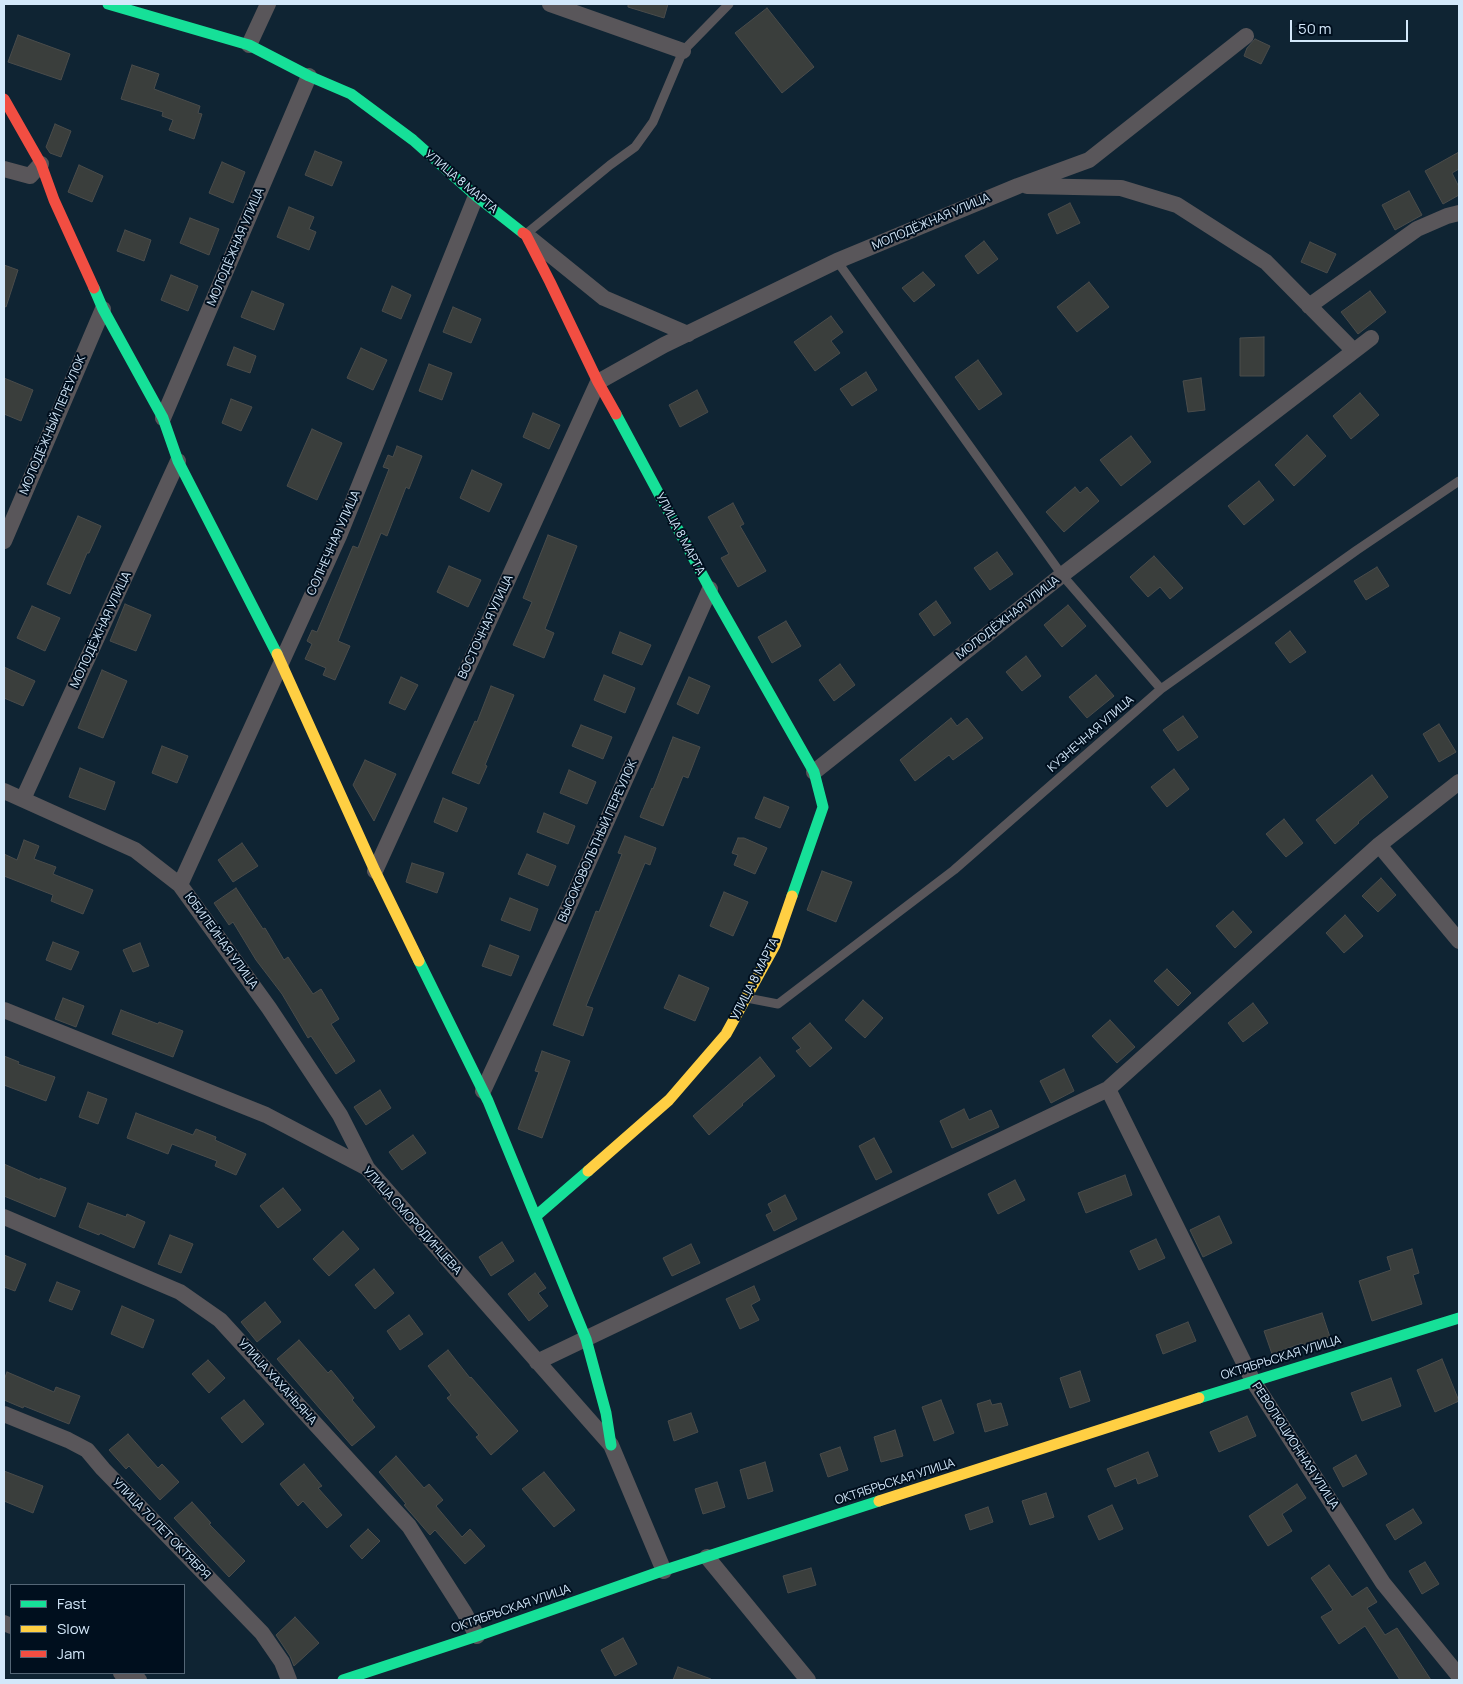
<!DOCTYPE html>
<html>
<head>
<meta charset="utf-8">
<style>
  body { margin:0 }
  #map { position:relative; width:1463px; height:1684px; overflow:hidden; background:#0f2433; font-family:Manrope,sans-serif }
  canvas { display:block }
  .frame { position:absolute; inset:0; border:5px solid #d3e8fa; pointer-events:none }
  .legend { position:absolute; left:10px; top:1584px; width:175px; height:90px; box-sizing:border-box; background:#000f1e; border:1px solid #546676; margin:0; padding:6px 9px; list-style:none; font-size:15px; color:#d3e8fa }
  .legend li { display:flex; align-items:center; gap:10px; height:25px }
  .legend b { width:25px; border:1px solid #546676 }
  .scale { position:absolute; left:1290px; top:20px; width:118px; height:22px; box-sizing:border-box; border:2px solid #d3e8fa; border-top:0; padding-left:6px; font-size:15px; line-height:18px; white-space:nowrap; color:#d3e8fa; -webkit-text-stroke:4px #000f1e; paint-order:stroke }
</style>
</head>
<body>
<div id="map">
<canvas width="1463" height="1684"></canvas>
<div class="frame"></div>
<ul class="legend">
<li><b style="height:6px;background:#16e098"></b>Fast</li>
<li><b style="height:6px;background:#ffcf43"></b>Slow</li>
<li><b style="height:6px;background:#f24e42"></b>Jam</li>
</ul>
<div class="scale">50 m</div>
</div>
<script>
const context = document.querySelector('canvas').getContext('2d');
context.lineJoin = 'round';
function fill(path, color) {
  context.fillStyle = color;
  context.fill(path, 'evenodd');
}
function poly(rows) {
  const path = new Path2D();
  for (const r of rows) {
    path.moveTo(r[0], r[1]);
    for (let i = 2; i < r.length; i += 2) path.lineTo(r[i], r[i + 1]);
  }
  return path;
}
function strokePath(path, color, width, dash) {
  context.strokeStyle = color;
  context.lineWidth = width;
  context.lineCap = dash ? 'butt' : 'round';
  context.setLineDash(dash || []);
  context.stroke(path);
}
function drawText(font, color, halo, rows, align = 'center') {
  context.font = font + ' Manrope,sans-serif';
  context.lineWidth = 4;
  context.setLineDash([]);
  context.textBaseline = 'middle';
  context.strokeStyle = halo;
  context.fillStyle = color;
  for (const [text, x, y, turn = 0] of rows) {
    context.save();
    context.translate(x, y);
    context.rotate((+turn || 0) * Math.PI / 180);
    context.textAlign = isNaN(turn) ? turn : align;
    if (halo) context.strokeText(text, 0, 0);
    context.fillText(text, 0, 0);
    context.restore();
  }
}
const building = poly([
  [628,4,668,4,664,18,628,7,628,4],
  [767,8,814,67,782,93,735,33,767,8],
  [18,35,70,54,61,80,8,62,18,35],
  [1255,39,1270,46,1261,64,1244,56,1247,48,1255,39],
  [132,65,159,74,154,89,200,106,198,113,202,114,194,139,169,130,173,120,162,116,163,112,121,99,132,65],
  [55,124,71,131,61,157,50,153,46,147,55,124],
  [315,151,342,162,332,186,305,175,315,151],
  [1459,152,1459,169,1452,173,1459,187,1459,195,1443,204,1425,171,1459,152],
  [222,162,245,172,233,203,209,193,222,162],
  [79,165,103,176,92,202,68,192,79,165],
  [1409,191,1422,215,1395,230,1382,205,1409,191],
  [1070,203,1080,223,1057,234,1048,214,1070,203],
  [289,207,314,217,309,229,316,232,309,250,277,237,289,207],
  [190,218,219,229,209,255,180,243,190,218],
  [125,230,151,240,144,261,117,251,125,230],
  [984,241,998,259,978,274,965,256,984,241],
  [1310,242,1336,254,1327,273,1301,262,1310,242],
  [4,265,18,270,6,307,4,306,4,265],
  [923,272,935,285,914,302,902,288,923,272],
  [171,275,198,286,188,311,161,300,171,275],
  [1089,282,1109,307,1077,332,1057,307,1089,282],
  [392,286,411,295,401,319,382,311,392,286],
  [252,291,284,304,274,330,241,317,252,291],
  [1370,291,1386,312,1358,334,1341,312,1370,291],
  [453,307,481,319,471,343,443,332,453,307],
  [831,316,843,332,831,341,840,353,815,371,794,342,831,316],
  [1264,337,1264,376,1240,376,1240,338,1264,337],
  [234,347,256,356,250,373,227,365,234,347],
  [361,348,387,360,373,390,347,378,361,348],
  [978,360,1002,394,979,410,955,377,978,360],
  [429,364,452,373,442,400,419,391,429,364],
  [866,372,877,390,852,406,840,389,866,372],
  [4,378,33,390,21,421,4,414,4,378],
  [1201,378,1205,410,1188,412,1183,381,1201,378],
  [697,390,708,412,680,427,669,405,697,390],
  [1360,393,1379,415,1351,439,1333,416,1360,393],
  [231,399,252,407,241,431,222,423,231,399],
  [533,413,560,425,549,449,523,437,533,413],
  [312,429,342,443,317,500,287,486,312,429],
  [1307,435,1326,456,1294,486,1275,465,1307,435],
  [1131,436,1151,462,1121,486,1100,460,1131,436],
  [397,446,422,456,409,489,406,487,387,536,381,533,338,641,350,646,335,680,323,675,326,668,305,659,312,644,307,641,312,630,317,632,353,546,358,548,389,469,383,467,388,455,393,457,397,446],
  [472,470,502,484,489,512,460,498,472,470],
  [1259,481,1274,500,1244,525,1228,506,1259,481],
  [1075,487,1080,493,1087,487,1099,501,1064,532,1046,512,1075,487],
  [733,503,744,524,740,526,766,571,738,587,721,558,729,554,708,517,733,503],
  [78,516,101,526,89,553,87,553,70,594,47,584,78,516],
  [548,535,577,546,545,629,554,633,544,658,513,645,532,602,523,598,548,535],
  [997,552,1013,574,990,590,974,568,997,552],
  [1154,556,1183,588,1170,599,1160,587,1148,597,1130,577,1154,556],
  [449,566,481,580,468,607,437,592,449,566],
  [1377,567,1389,586,1366,600,1354,581,1377,567],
  [936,601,951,623,934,636,919,614,936,601],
  [125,604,151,615,136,651,110,641,125,604],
  [1068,605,1086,626,1062,647,1044,625,1068,605],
  [32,606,60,618,45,651,17,638,32,606],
  [786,621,801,646,772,663,758,637,786,621],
  [1290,631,1306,652,1290,663,1275,643,1290,631],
  [620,632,651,645,642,665,612,653,620,632],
  [1026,656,1041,676,1022,691,1006,672,1026,656],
  [840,664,855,685,834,701,819,680,840,664],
  [4,667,35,681,23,706,4,698,4,667],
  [102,670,127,681,103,738,78,728,102,670],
  [604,675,635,688,625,713,594,700,604,675],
  [1096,675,1114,696,1087,718,1069,697,1096,675],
  [401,677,418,685,405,710,389,703,401,677],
  [689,677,710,686,698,714,677,704,689,677],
  [491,686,514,695,485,765,487,766,479,784,452,773,475,721,477,722,491,686],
  [1183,716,1198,737,1178,751,1163,730,1183,716],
  [951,718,957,726,967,718,983,738,953,760,949,755,915,781,900,760,951,718],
  [1439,724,1456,752,1439,762,1423,734,1439,724],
  [581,725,612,737,603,759,572,746,581,725],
  [673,737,700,747,688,778,683,776,663,826,640,817,652,788,653,789,673,737],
  [162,746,188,756,177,783,152,773,162,746],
  [365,760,396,774,374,821,353,785,365,760],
  [80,768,115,782,105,810,69,797,80,768],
  [1174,769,1189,789,1167,807,1151,787,1174,769],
  [569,770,596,782,587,804,560,793,569,770],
  [1372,775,1388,797,1358,822,1359,823,1335,844,1316,820,1372,775],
  [764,797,789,807,780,828,755,818,764,797],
  [443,798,467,808,457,832,434,822,443,798],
  [544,813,575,826,568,844,537,832,544,813],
  [1284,819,1303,843,1286,857,1266,834,1284,819],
  [625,836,656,848,650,865,645,863,586,1006,593,1008,583,1036,553,1025,596,911,599,912,622,854,618,853,625,836],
  [738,838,744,838,767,848,755,874,734,865,738,855,732,853,738,838],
  [24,840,39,846,34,859,56,867,53,874,93,890,83,914,51,901,53,895,4,876,4,854,17,860,24,840],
  [242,843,258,866,233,882,218,860,242,843],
  [527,854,556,866,548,886,518,874,527,854],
  [412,863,444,873,437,893,406,882,412,863],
  [822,871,852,882,836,922,807,910,822,871],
  [1381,878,1396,895,1378,912,1362,896,1381,878],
  [236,888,263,929,265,928,284,960,288,957,313,994,321,989,339,1019,331,1024,355,1061,336,1074,311,1036,308,1038,282,994,256,960,233,922,229,925,214,903,236,888],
  [724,892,748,902,733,936,710,926,724,892],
  [510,898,538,909,530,931,501,920,510,898],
  [1233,911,1252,932,1235,948,1216,926,1233,911],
  [1345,915,1363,936,1344,953,1326,933,1345,915],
  [53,942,79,952,71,970,46,960,53,942],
  [140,943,149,966,133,972,123,950,140,943],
  [490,945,519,956,511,976,482,966,490,945],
  [1167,969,1191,993,1178,1006,1154,981,1167,969],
  [679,975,709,988,695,1021,664,1008,679,975],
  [63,998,84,1006,76,1027,55,1019,63,998],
  [863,1000,883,1018,865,1038,845,1020,863,1000],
  [1253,1003,1268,1023,1243,1042,1228,1023,1253,1003],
  [121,1010,158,1024,159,1022,183,1031,173,1057,112,1034,121,1010],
  [1110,1020,1135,1047,1117,1063,1092,1036,1110,1020],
  [810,1023,832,1048,810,1067,796,1051,801,1048,792,1038,810,1023],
  [542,1051,570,1061,542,1138,518,1129,539,1072,535,1071,542,1051],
  [4,1056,19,1062,18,1064,55,1077,46,1101,4,1085,4,1056],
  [760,1057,775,1076,742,1104,743,1105,709,1135,693,1116,760,1057],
  [1064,1069,1074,1091,1051,1103,1040,1081,1064,1069],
  [380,1090,391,1108,366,1125,354,1107,380,1090],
  [88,1092,107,1099,98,1124,79,1117,88,1092],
  [964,1109,969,1120,991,1110,999,1127,952,1148,940,1121,964,1109],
  [136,1113,193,1135,196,1129,216,1137,215,1140,246,1154,236,1175,215,1166,217,1161,172,1144,168,1154,127,1138,136,1113],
  [413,1135,426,1153,402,1170,389,1152,413,1135],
  [874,1138,892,1172,876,1180,859,1146,874,1138],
  [4,1164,40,1180,40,1178,66,1188,55,1217,4,1196,4,1164],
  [1125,1175,1132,1195,1086,1213,1078,1193,1125,1175],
  [1015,1180,1025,1200,998,1214,988,1194,1015,1180],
  [283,1188,301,1210,278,1228,260,1206,283,1188],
  [785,1195,797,1219,774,1231,766,1215,772,1212,768,1204,785,1195],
  [88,1203,126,1217,127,1214,145,1222,134,1248,100,1233,99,1235,79,1227,88,1203],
  [1219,1216,1232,1243,1203,1257,1190,1230,1219,1216],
  [343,1231,359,1249,329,1276,313,1259,343,1231],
  [170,1235,193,1244,181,1273,158,1264,170,1235],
  [1156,1239,1165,1258,1139,1270,1130,1251,1156,1239],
  [502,1242,514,1261,491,1276,479,1257,502,1242],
  [691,1244,700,1263,672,1276,663,1258,691,1244],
  [1412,1249,1419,1273,1413,1275,1422,1304,1372,1321,1359,1281,1391,1270,1387,1257,1412,1249],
  [4,1255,26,1264,15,1291,4,1287,4,1255],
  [374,1269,394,1293,375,1309,355,1285,374,1269],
  [535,1273,546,1288,538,1293,548,1306,529,1321,508,1294,535,1273],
  [57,1282,80,1291,72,1310,49,1301,57,1282],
  [754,1286,760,1300,751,1305,759,1320,740,1329,726,1299,754,1286],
  [265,1302,281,1322,257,1342,241,1322,265,1302],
  [122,1306,154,1320,143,1348,111,1334,122,1306],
  [1322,1313,1330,1337,1302,1345,1302,1343,1272,1354,1264,1331,1322,1313],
  [409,1315,423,1334,400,1350,387,1331,409,1315],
  [1188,1322,1196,1341,1163,1354,1156,1335,1188,1322],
  [299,1340,328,1373,331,1370,354,1398,352,1400,375,1427,352,1446,277,1359,299,1340],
  [448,1350,470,1378,471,1377,518,1431,491,1455,476,1437,479,1435,447,1398,451,1395,428,1366,448,1350],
  [1442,1359,1459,1401,1435,1412,1417,1370,1442,1359],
  [208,1360,225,1378,209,1393,192,1374,208,1360],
  [1080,1371,1090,1401,1070,1408,1060,1378,1080,1371],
  [7,1372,54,1392,56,1387,80,1396,69,1424,24,1406,23,1408,4,1400,4,1380,7,1372],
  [1391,1378,1401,1406,1362,1421,1351,1393,1391,1378],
  [244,1400,264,1424,242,1443,221,1418,244,1400],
  [941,1400,954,1433,934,1441,922,1407,941,1400],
  [990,1400,992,1405,1001,1403,1008,1425,985,1432,977,1404,990,1400],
  [691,1413,698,1432,674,1441,668,1421,691,1413],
  [1247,1416,1256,1436,1219,1452,1210,1432,1247,1416],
  [895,1430,903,1456,881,1462,874,1437,895,1430],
  [128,1434,158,1468,162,1464,179,1482,160,1500,129,1466,126,1469,109,1450,128,1434],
  [840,1447,848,1470,828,1477,820,1454,840,1447],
  [1148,1452,1158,1476,1138,1484,1136,1478,1115,1487,1107,1469,1148,1452],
  [1356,1455,1367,1474,1343,1487,1333,1468,1356,1455],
  [396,1456,424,1488,429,1484,443,1500,436,1506,462,1537,470,1529,485,1546,465,1564,435,1530,430,1535,404,1505,406,1504,379,1472,396,1456],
  [765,1462,773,1491,748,1499,740,1470,765,1462],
  [304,1464,322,1486,318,1488,342,1515,327,1528,303,1501,298,1506,280,1484,304,1464],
  [4,1471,43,1486,33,1513,4,1501,4,1471],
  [544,1472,575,1510,554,1527,522,1489,544,1472],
  [717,1482,725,1507,703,1514,695,1489,717,1482],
  [1297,1484,1306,1498,1282,1514,1292,1531,1268,1546,1249,1516,1297,1484],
  [1046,1493,1054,1517,1030,1525,1022,1501,1046,1493],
  [192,1502,211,1523,209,1524,245,1561,229,1577,174,1518,192,1502],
  [1112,1505,1123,1529,1099,1540,1088,1516,1112,1505],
  [988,1507,993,1522,970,1530,965,1515,988,1507],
  [1413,1509,1422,1523,1395,1540,1386,1525,1413,1509],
  [368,1529,380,1541,362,1559,350,1546,368,1529],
  [1425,1562,1439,1584,1422,1594,1409,1571,1425,1562],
  [1329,1565,1352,1597,1367,1587,1377,1602,1367,1608,1385,1635,1397,1628,1431,1680,1400,1680,1365,1626,1339,1644,1321,1617,1333,1610,1311,1578,1329,1565],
  [811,1568,816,1585,788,1593,783,1576,811,1568],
  [295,1617,319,1643,294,1666,290,1656,276,1635,295,1617],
  [623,1638,637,1664,615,1676,601,1650,623,1638],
  [678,1667,711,1679,711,1680,673,1680,678,1667]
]);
const lane = poly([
  [526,234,610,165,635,147,653,122,683,51,729,4],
  [837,261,1062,575,1161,689],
  [747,998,778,1004,954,870,1161,689,1357,550,1459,481]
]);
const street = poly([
  [550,4,683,51],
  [249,45,268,4],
  [4,169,30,176,41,164],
  [1027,186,1121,188,1177,205,1266,262,1354,351],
  [531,239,604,298,688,334],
  [1309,306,1417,229,1447,216,1459,213],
  [163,418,309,76],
  [4,541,103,309],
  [814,772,1062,575,1371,338],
  [4,791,135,850,180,885,269,1008,340,1115,367,1168],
  [23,799,178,461],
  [1379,845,1459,941],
  [375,871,598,382,664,345,837,261,1018,186,1089,160,1246,36],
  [180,885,339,536,476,196],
  [4,1010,266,1115,367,1168,611,1445,664,1571],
  [1108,1089,1253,1381,1383,1583,1459,1676],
  [483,1091,569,906,710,589],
  [4,1217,180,1292,220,1320,409,1526,464,1612,477,1636],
  [537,1362,1108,1089,1379,845,1459,782],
  [4,1414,68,1440,87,1450,103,1469,262,1633,282,1662,289,1680],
  [707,1557,808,1680],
  [4,1623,11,1626],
  [121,1673,139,1680]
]);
const fast = poly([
  [108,4,249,45,309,76,351,94,413,140,476,196,523,233],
  [94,288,103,309,163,418,178,461,277,654],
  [616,414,710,589,814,772,823,807,792,896],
  [419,961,488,1101,586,1339,606,1413,611,1445],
  [536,1216,588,1171],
  [1199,1398,1459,1318],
  [343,1680,477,1636,662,1571,879,1501]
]);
const slow = poly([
  [277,654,375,871,419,961],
  [588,1171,669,1100,726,1034,775,945,792,896],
  [879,1501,1199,1398]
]);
const jam = poly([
  [4,99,41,164,54,200,94,288],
  [523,233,526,235,550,282,598,382,616,414]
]);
const streetNames = [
  ["УЛИЦА 8 МАРТА",461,182,40],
  ["МОЛОДЁЖНАЯ УЛИЦА",931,222,-23],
  ["МОЛОДЁЖНАЯ УЛИЦА",236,247,-67],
  ["МОЛОДЁЖНЫЙ ПЕРЕУЛОК",53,425,-67],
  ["УЛИЦА 8 МАРТА",680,534,62],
  ["СОЛНЕЧНАЯ УЛИЦА",334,543,-66],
  ["МОЛОДЁЖНАЯ УЛИЦА",1008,618,-38],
  ["ВОСТОЧНАЯ УЛИЦА",486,627,-65],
  ["МОЛОДЁЖНАЯ УЛИЦА",101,630,-65],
  ["КУЗНЕЧНАЯ УЛИЦА",1091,734,-41],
  ["ВЫСОКОВОЛЬТНЫЙ ПЕРЕУЛОК",598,841,-66],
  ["ЮБИЛЕЙНАЯ УЛИЦА",221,941,54],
  ["УЛИЦА 8 МАРТА",755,979,-63],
  ["УЛИЦА СМОРОДИНЦЕВА",412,1221,48],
  ["ОКТЯБРЬСКАЯ УЛИЦА",1281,1358,-17],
  ["УЛИЦА ХАХАНЬЯНА",277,1382,48],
  ["РЕВОЛЮЦИОННАЯ УЛИЦА",1295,1446,57],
  ["ОКТЯБРЬСКАЯ УЛИЦА",895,1482,-18],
  ["УЛИЦА 70 ЛЕТ ОКТЯБРЯ",161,1529,46],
  ["ОКТЯБРЬСКАЯ УЛИЦА",511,1609,-19]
];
fill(building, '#3a3e3c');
strokePath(building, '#4a4c4b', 1);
strokePath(lane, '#59565a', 9);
strokePath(street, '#59565a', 16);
strokePath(fast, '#16e098', 11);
strokePath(slow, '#ffcf43', 11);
strokePath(jam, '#f24e42', 11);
drawText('12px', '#d3e8fa', '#000f1e', streetNames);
</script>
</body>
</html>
